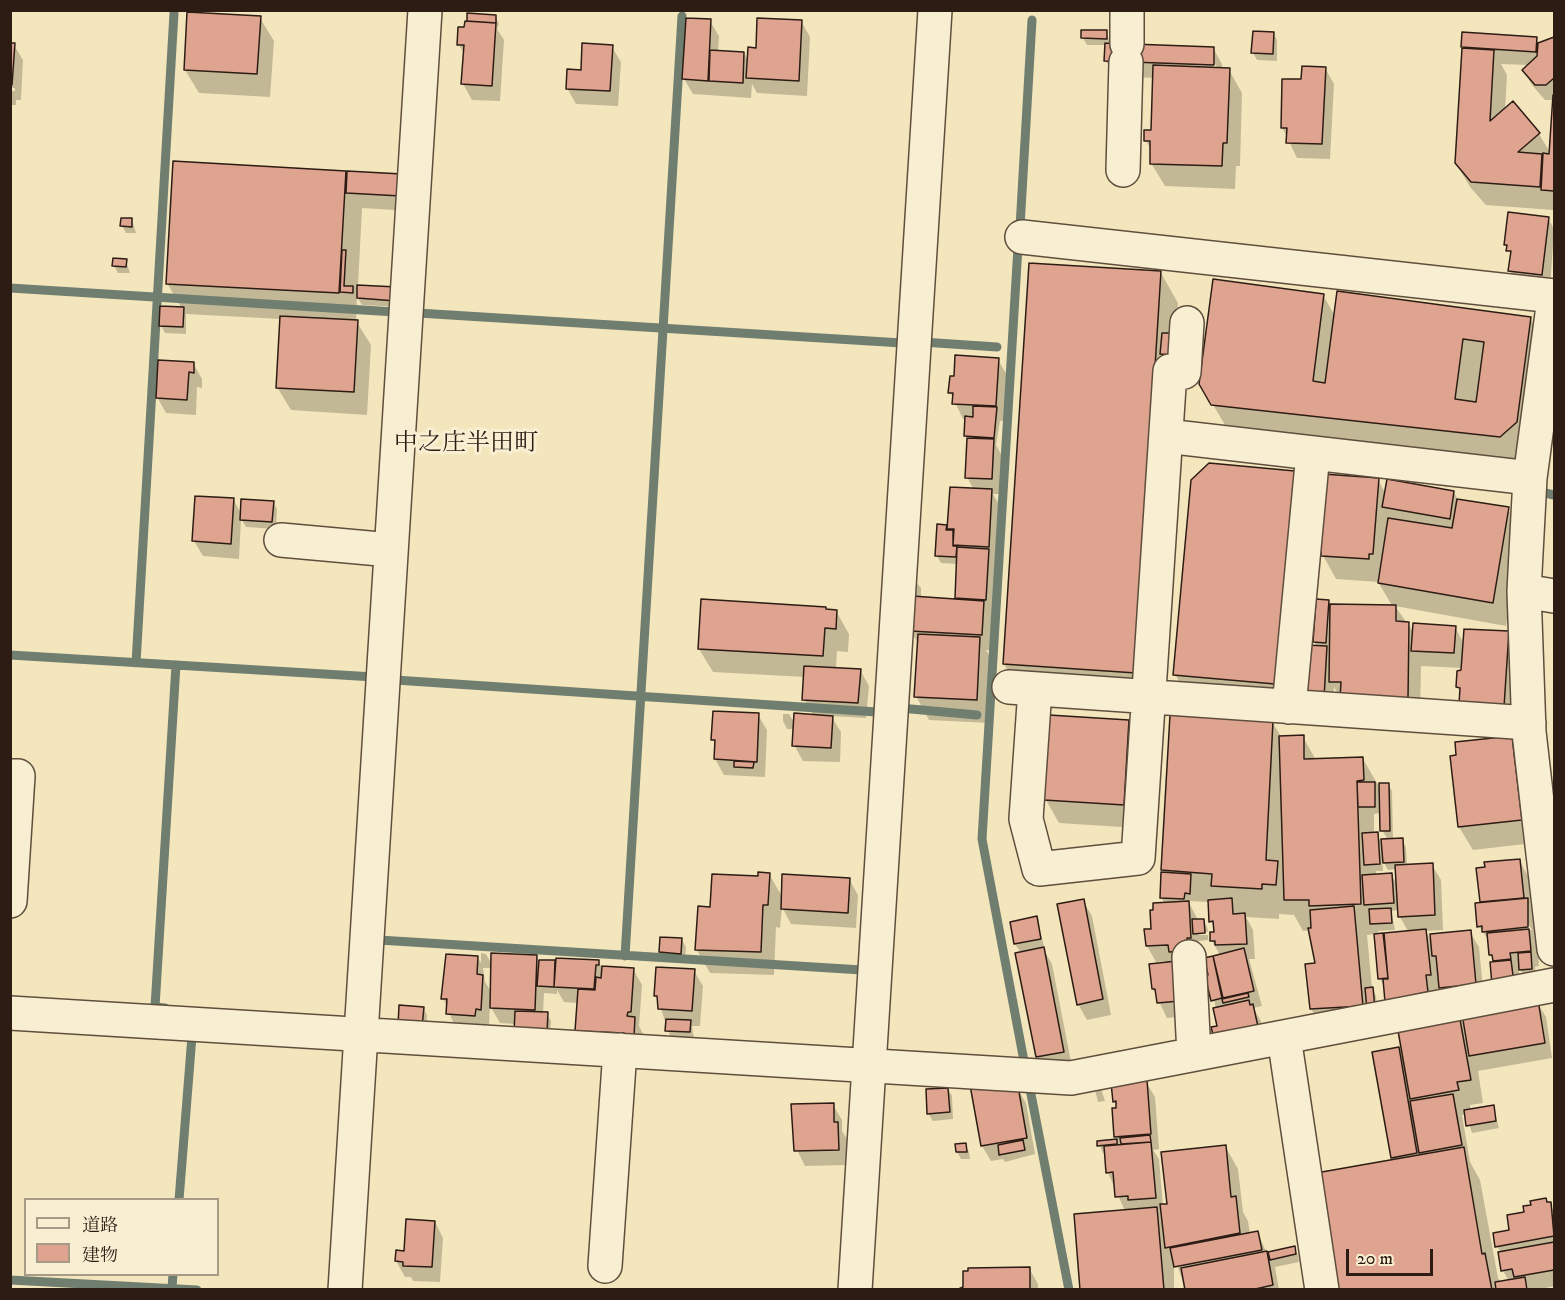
<!DOCTYPE html>
<html>
<head>
<meta charset="utf-8">
<style>
  body { margin:0 }
  #map { position:relative; width:1565px; height:1300px; overflow:hidden; background:#f4e6bc; font-family:"IM FELL DW Pica","Noto Serif JP",serif }
  canvas { display:block }
  .frame { position:absolute; inset:0; border:12px solid #2d1c14; pointer-events:none }
  .legend { position:absolute; left:24px; top:1198px; width:195px; height:78px; box-sizing:border-box; background:#f8efd3; border:2px solid #a79b87; margin:0; padding:8px 10px; list-style:none; font-size:18px; color:#2d1c14 }
  .legend li { display:flex; align-items:center; gap:12px; height:30px }
  .legend b { width:30px; border:2px solid #a79b87 }
  .scale { position:absolute; left:1346px; top:1249px; width:87px; height:27px; box-sizing:border-box; border:3px solid #2d1c14; border-top:0; padding-left:8px; font-size:18px; line-height:21px; white-space:nowrap; color:#2d1c14; -webkit-text-stroke:4px #f8efd3; paint-order:stroke }
</style>
</head>
<body>
<div id="map">
<canvas width="1565" height="1300"></canvas>
<div class="frame"></div>
<ul class="legend">
<li><b style="height:8px;background:#f8efd3"></b>道路</li>
<li><b style="height:16px;background:#dfa490"></b>建物</li>
</ul>
<div class="scale">20 m</div>
</div>
<script>
const context = document.querySelector('canvas').getContext('2d');
context.lineJoin = 'round';
function fill(path, color) {
  context.fillStyle = color;
  context.fill(path, 'evenodd');
}
function poly(rows) {
  const path = new Path2D();
  for (const r of rows) {
    path.moveTo(r[0], r[1]);
    for (let i = 2; i < r.length; i += 2) path.lineTo(r[i], r[i + 1]);
  }
  return path;
}
function strokePath(path, color, width, dash) {
  context.strokeStyle = color;
  context.lineWidth = width;
  context.lineCap = dash ? 'butt' : 'round';
  context.setLineDash(dash || []);
  context.stroke(path);
}
function drawText(font, color, halo, rows, align = 'center') {
  context.font = font + ' "IM FELL DW Pica","Noto Serif JP",serif';
  context.lineWidth = 6;
  context.setLineDash([]);
  context.textBaseline = 'middle';
  context.strokeStyle = halo;
  context.fillStyle = color;
  for (const [text, x, y, turn = 0] of rows) {
    context.save();
    context.translate(x, y);
    context.rotate((+turn || 0) * Math.PI / 180);
    context.textAlign = isNaN(turn) ? turn : align;
    if (halo) context.strokeText(text, 0, 0);
    context.fillText(text, 0, 0);
    context.restore();
  }
}
const shadow = poly([
  [495,16,499,24,497,29,504,40,500,101,472,100,463,84,465,55,459,45,470,23,468,21],
  [260,18,274,41,270,97,199,93,185,70],
  [710,21,719,36,718,52,744,53,749,62,757,49,801,21,810,37,807,96,757,93,752,84,751,98,693,94,684,79],
  [1106,32,1111,45,1213,48,1222,64,1222,69,1229,70,1242,93,1240,166,1236,166,1235,189,1165,186,1151,163,1152,151,1146,141,1152,132,1154,78,1115,76,1106,61,1106,45,1087,45,1083,38],
  [1212,58,1218,69,1215,69,1209,59],
  [1273,33,1277,40,1277,61,1257,60,1253,53],
  [1536,38,1539,44,1554,39,1554,205,1553,210,1486,205,1470,187,1456,163,1463,46],
  [1501,64,1528,65,1523,70,1532,85,1545,100,1554,100,1551,154,1539,134,1505,110,1507,75],
  [10,45,14,45,23,60,21,100,16,100,16,105,10,105,10,91,15,91,15,88,10,88],
  [612,47,621,62,618,106,576,104,567,88],
  [1325,68,1334,84,1330,159,1297,158,1282,127,1303,81],
  [345,172,348,178,402,175,410,211,362,208,358,286,396,289,400,307,362,305,357,297,356,321,371,345,367,415,291,410,277,387,281,319,186,314,186,334,165,333,161,326,182,309,167,283],
  [1548,218,1554,229,1550,290,1519,286,1510,271,1512,256,1506,245],
  [132,220,136,233,126,233,122,226],
  [126,261,130,273,118,273,114,266],
  [1030,264,1161,273,1178,303,1153,703,1022,695,1004,664],
  [1323,295,1335,316,1530,318,1548,349,1518,467,1231,435,1200,383],
  [998,360,1007,375,1004,421,1000,421,996,445,1002,456,1001,494,993,494,1000,506,990,650,986,650,993,662,990,723,929,720,916,696,918,643,911,631,917,598,914,592,915,581,921,588,921,598,956,600,958,564,941,563,937,556,946,527,949,532,951,489,974,490,967,477,969,441,966,436,966,419,963,419,950,392],
  [193,363,202,379,202,388,197,387,196,415,166,413,157,397],
  [1378,480,1386,494,1454,492,1458,500,1508,509,1521,532,1506,626,1395,606,1414,633,1455,627,1464,644,1508,632,1517,648,1513,722,1462,694,1458,687,1463,668,1421,666,1420,722,1344,705,1334,687,1332,713,1313,711,1317,647,1314,642,1328,601,1330,606,1393,607,1378,582,1336,579,1320,550],
  [1193,481,1292,714,1192,705,1175,674],
  [233,499,242,515,273,502,277,509,276,529,246,527,241,519,239,559,203,556,194,541],
  [702,601,836,611,849,634,848,652,837,651,836,669,860,670,869,686,866,718,831,716,841,732,840,762,803,761,794,745,795,729,787,729,783,721,783,714,789,714,795,724,814,716,804,699,805,677,713,672,699,649],
  [758,715,767,730,765,777,724,775,715,759,716,746,713,740],
  [1128,721,1142,744,1137,828,1059,823,1046,800],
  [1272,722,1282,738,1303,737,1316,760,1363,759,1381,790,1388,784,1392,791,1393,840,1402,840,1406,847,1407,866,1432,865,1441,880,1443,930,1426,931,1432,943,1470,932,1479,947,1484,999,1450,1003,1438,982,1439,990,1434,990,1435,1008,1384,986,1380,979,1375,934,1367,935,1372,988,1376,996,1378,1016,1325,1032,1311,1009,1307,965,1316,964,1310,930,1303,931,1294,915,1279,914,1279,919,1246,917,1253,930,1255,959,1249,959,1262,1006,1253,1008,1261,1021,1267,1047,1219,1027,1210,976,1212,957,1216,964,1220,955,1212,941,1216,933,1211,921,1209,902,1188,901,1198,920,1203,920,1207,927,1208,932,1198,932,1198,935,1208,935,1208,940,1198,941,1199,953,1188,1016,1167,1018,1153,989,1165,961,1156,962,1147,946,1146,931,1153,930,1165,904,1161,897,1165,874,1163,870],
  [1381,813,1382,830,1388,840,1381,841,1374,834,1374,814],
  [1382,859,1388,870,1397,869,1398,886,1391,874,1376,875,1376,871,1383,871],
  [1399,910,1400,917,1409,933,1386,942,1382,935,1378,935,1378,931,1395,930,1391,911],
  [1511,737,1525,761,1534,843,1473,850,1459,827,1452,757],
  [1519,860,1528,876,1531,907,1536,915,1539,966,1535,967,1536,976,1525,977,1518,966,1519,974,1515,975,1517,990,1495,963,1491,955,1489,941,1479,926,1481,904,1478,869],
  [1526,920,1532,930,1528,930,1523,922],
  [769,874,783,898,849,879,858,895,856,928,791,924,782,907,780,928,776,927,774,975,710,973,697,950,711,909],
  [1083,901,1092,916,1111,1015,1087,1020,1078,1004],
  [1036,918,1044,946,1042,947,1052,964,1072,1067,1046,1072,1037,1057,1021,953,1015,944,1012,923],
  [682,940,686,947,685,960,665,959,661,952],
  [481,953,486,954,492,965,537,957,539,961,554,962,557,966,598,962,602,967,633,969,642,985,639,1026,643,1034,642,1052,586,1046,577,1030,578,1003,564,1002,557,990,557,994,544,993,543,1014,547,1014,551,1021,550,1041,516,1024,500,1023,490,1006,489,1025,484,1024,483,1031,456,1029,443,998,445,960,477,957,481,963],
  [483,968,492,968,492,993,485,982],
  [694,971,703,986,700,1026,692,1026,694,1039,671,1038,656,995],
  [1537,1002,1546,1017,1552,1058,1478,1071,1483,1103,1470,1105,1471,1110,1493,1107,1499,1128,1472,1133,1466,1114,1462,1115,1470,1162,1480,1180,1498,1278,1501,1283,1509,1281,1503,1271,1501,1253,1497,1246,1525,1213,1546,1200,1554,1211,1554,1229,1552,1230,1554,1235,1554,1286,1537,1290,1337,1290,1394,1161,1392,1158,1398,1049,1404,1060,1459,1016,1465,1027],
  [423,1008,427,1015,426,1035,399,1026],
  [1146,1082,1155,1097,1159,1149,1153,1150,1159,1159,1163,1206,1168,1205,1225,1146,1238,1169,1243,1212,1248,1221,1250,1234,1257,1232,1267,1253,1294,1248,1298,1255,1299,1262,1275,1267,1279,1290,1186,1290,1174,1256,1174,1290,1082,1290,1125,1211,1108,1173,1106,1153,1103,1153,1098,1142,1118,1141,1116,1137,1118,1109,1114,1101],
  [1094,1086,1100,1086,1105,1101,1098,1102],
  [972,1087,1017,1088,1026,1103,1035,1154,1005,1162,1003,1159,991,1161,982,1146],
  [948,1089,952,1096,953,1119,933,1121,928,1113],
  [793,1105,833,1105,842,1120,842,1131,847,1139,847,1165,805,1166,794,1144],
  [965,1145,969,1152,970,1159,961,1159,957,1152],
  [435,1222,443,1238,440,1282,413,1281,411,1277,405,1277,396,1261],
  [1029,1268,1038,1284,1038,1290,957,1290]
]);
const stream = poly([
  [1020,227,1032,20],
  [1018,247,982,839,1024,1061],
  [10,288,395,312],
  [418,313,902,343],
  [922,342,997,347],
  [1545,493,1554,495],
  [10,655,374,677],
  [136,663,174,13],
  [395,680,877,712],
  [900,708,977,715],
  [380,935,379,940,862,970],
  [625,956,682,16],
  [165,1008,155,1007,176,665],
  [1030,1089,1069,1290],
  [179,1200,192,1036],
  [10,1280,197,1290],
  [172,1288,173,1274]
]);
const building = poly([
  [187,12,261,16,257,74,184,70,187,12],
  [467,13,496,15,496,23,467,21,467,13],
  [686,18,711,19,708,81,682,79,686,18],
  [757,18,802,20,799,81,746,78,748,47,756,48,757,18],
  [465,21,496,23,492,86,461,84,464,45,457,45,458,27,464,27,465,21],
  [1081,30,1107,30,1107,39,1081,38,1081,30],
  [1253,31,1274,32,1273,54,1251,53,1253,31],
  [1462,32,1537,37,1536,52,1461,47,1462,32],
  [1554,37,1554,78,1546,85,1535,85,1522,70,1537,56,1538,43,1554,37],
  [10,43,15,43,12,85,10,85,10,43],
  [582,43,613,45,610,91,566,89,567,69,581,70,582,43],
  [1105,43,1214,47,1214,65,1104,61,1105,43],
  [1462,48,1494,50,1490,121,1513,101,1540,133,1518,152,1542,154,1540,187,1471,182,1455,163,1462,48],
  [710,50,744,52,743,83,709,81,710,50],
  [1153,65,1230,68,1227,143,1223,143,1222,166,1150,164,1150,141,1144,141,1144,130,1151,130,1153,65],
  [1302,66,1326,67,1322,144,1286,143,1287,128,1281,128,1282,79,1301,79,1302,66],
  [1553,95,1554,95,1554,191,1541,190,1543,153,1549,154,1553,95],
  [173,161,346,171,339,293,166,284,173,161],
  [347,171,402,174,401,196,346,193,347,171],
  [1508,212,1549,217,1542,275,1508,271,1511,251,1506,251,1507,245,1504,245,1508,212],
  [121,218,132,218,132,227,120,226,121,218],
  [342,250,346,250,344,286,353,286,353,293,340,292,342,250],
  [113,258,127,259,126,267,112,266,113,258],
  [1029,263,1161,271,1136,673,1003,664,1029,263],
  [1213,279,1324,294,1313,381,1325,383,1337,291,1531,317,1517,422,1500,437,1211,405,1199,384,1213,279],
  [1463,339,1484,342,1476,402,1455,399,1463,339],
  [357,285,397,287,396,301,357,298,357,285],
  [160,306,184,307,183,327,159,326,160,306],
  [280,316,358,320,354,392,276,388,280,316],
  [1162,333,1173,333,1172,355,1160,354,1162,333],
  [955,355,999,358,996,406,952,404,953,393,948,393,950,376,954,376,955,355],
  [158,360,194,362,194,373,189,372,187,400,156,398,158,360],
  [973,406,997,407,994,438,964,436,965,416,973,417,973,406],
  [967,438,994,439,992,479,965,478,967,438],
  [1209,463,1295,471,1275,684,1173,675,1191,480,1209,463],
  [1323,474,1379,478,1373,554,1369,554,1369,559,1321,556,1321,551,1318,550,1323,474],
  [1387,479,1454,491,1450,519,1382,507,1387,479],
  [950,487,992,489,989,547,953,545,954,529,947,529,950,487],
  [195,496,234,498,231,544,192,541,195,496],
  [241,499,274,501,272,522,240,520,241,499],
  [1457,499,1509,507,1493,603,1378,583,1388,518,1452,528,1457,499],
  [937,524,947,525,946,530,953,530,953,546,957,546,956,557,935,556,937,524],
  [957,547,989,549,986,600,955,598,957,547],
  [912,596,984,601,982,635,910,631,912,596],
  [701,599,826,607,826,609,837,610,836,629,825,628,823,656,698,649,701,599],
  [1316,599,1329,600,1326,643,1313,642,1316,599],
  [1330,604,1396,605,1396,621,1409,622,1408,699,1340,698,1341,682,1329,682,1330,604],
  [1413,623,1456,626,1454,653,1411,651,1413,623],
  [1464,629,1509,631,1504,707,1459,704,1460,688,1456,687,1457,671,1461,670,1464,629],
  [918,634,980,637,977,700,914,697,918,634],
  [1306,645,1327,646,1324,698,1303,696,1306,645],
  [804,666,861,669,858,703,802,700,804,666],
  [713,711,759,713,757,762,714,759,715,740,711,740,713,711],
  [794,713,833,716,831,748,792,746,794,713],
  [1049,715,1129,720,1124,805,1044,800,1049,715],
  [1170,715,1273,721,1266,860,1278,861,1276,885,1262,884,1262,889,1211,886,1212,874,1161,870,1170,715],
  [1304,735,1304,759,1363,757,1364,780,1357,781,1361,904,1309,906,1309,900,1284,900,1279,736,1304,735],
  [1512,736,1522,820,1458,827,1450,756,1456,755,1455,742,1512,736],
  [734,761,754,762,753,768,734,767,734,761],
  [1357,782,1375,782,1375,807,1358,807,1357,782],
  [1379,783,1389,783,1390,831,1380,831,1379,783],
  [1378,832,1380,864,1364,865,1362,833,1378,832],
  [1403,838,1404,862,1383,863,1381,839,1403,838],
  [1520,859,1524,898,1480,902,1476,868,1485,867,1484,862,1520,859],
  [1433,863,1435,915,1398,917,1395,865,1433,863],
  [758,872,770,873,768,905,763,905,761,952,695,950,698,906,710,907,712,874,758,876,758,872],
  [1161,872,1191,874,1190,894,1185,893,1184,899,1160,898,1161,872],
  [1392,873,1394,903,1364,905,1362,875,1392,873],
  [782,874,850,878,848,913,781,909,782,874],
  [1232,898,1233,914,1245,913,1247,944,1215,945,1215,941,1210,941,1210,932,1214,932,1213,921,1209,922,1208,900,1232,898],
  [1528,898,1528,927,1482,932,1482,926,1477,927,1475,903,1528,898],
  [1084,899,1103,999,1077,1005,1057,904,1084,899],
  [1189,901,1191,938,1187,938,1187,951,1169,952,1168,945,1146,946,1144,929,1151,929,1150,910,1153,910,1153,903,1189,901],
  [1354,906,1363,1006,1310,1009,1305,964,1315,963,1308,928,1311,928,1310,910,1354,906],
  [1391,908,1392,923,1370,924,1369,909,1391,908],
  [1037,916,1041,939,1014,944,1010,922,1037,916],
  [1192,919,1204,919,1205,933,1193,934,1192,919],
  [1426,929,1431,975,1426,975,1428,992,1421,993,1421,999,1385,1002,1383,979,1388,979,1384,933,1426,929],
  [1529,929,1531,951,1510,953,1511,959,1493,961,1492,955,1489,955,1487,933,1529,929],
  [1471,930,1476,984,1439,988,1436,956,1432,956,1430,934,1471,930],
  [1383,933,1388,978,1378,979,1374,934,1383,933],
  [660,937,682,938,681,954,659,952,660,937],
  [1044,947,1064,1052,1036,1057,1015,953,1044,947],
  [1244,948,1254,991,1223,998,1213,956,1244,948],
  [1531,952,1532,969,1519,970,1518,953,1531,952],
  [491,953,537,955,535,1010,490,1008,491,953],
  [446,954,478,956,477,974,483,975,481,1010,476,1009,475,1016,446,1014,447,999,441,999,446,954],
  [1213,956,1222,998,1211,1001,1205,976,1208,975,1204,958,1213,956],
  [556,958,599,960,599,965,596,965,594,989,554,987,556,958],
  [539,960,555,960,554,987,537,986,539,960],
  [1186,960,1180,1001,1157,1003,1155,989,1152,989,1149,964,1186,960],
  [1511,960,1514,983,1492,985,1490,962,1511,960],
  [602,966,634,968,631,1012,628,1012,627,1016,635,1017,634,1037,624,1037,624,1033,575,1031,578,989,595,990,596,977,601,978,602,966],
  [656,967,695,969,692,1011,658,1009,657,996,654,996,656,967],
  [1373,987,1375,1009,1367,1010,1365,988,1373,987],
  [1248,993,1249,997,1223,1003,1222,999,1248,993],
  [1249,1000,1250,1005,1253,1004,1259,1031,1214,1038,1211,1027,1217,1026,1213,1008,1249,1000],
  [1538,1000,1545,1043,1469,1056,1462,1014,1538,1000],
  [399,1005,424,1007,422,1028,398,1026,399,1005],
  [515,1011,548,1012,547,1034,514,1032,515,1011],
  [1459,1014,1471,1080,1457,1082,1459,1090,1410,1099,1397,1025,1459,1014],
  [666,1019,691,1020,690,1032,665,1031,666,1019],
  [1399,1047,1417,1153,1391,1158,1372,1052,1399,1047],
  [1147,1080,1151,1134,1114,1137,1112,1108,1116,1108,1116,1101,1113,1102,1111,1083,1147,1080],
  [970,1085,1018,1086,1027,1138,981,1146,970,1085],
  [948,1088,950,1112,927,1114,926,1089,948,1088],
  [1453,1094,1462,1145,1419,1153,1410,1101,1453,1094],
  [834,1103,834,1122,838,1122,839,1150,794,1151,791,1104,834,1103],
  [1494,1105,1496,1121,1466,1126,1464,1110,1494,1105],
  [1150,1135,1151,1142,1121,1144,1120,1138,1150,1135],
  [1117,1139,1117,1144,1097,1146,1097,1141,1117,1139],
  [1023,1140,1025,1150,999,1155,998,1145,1023,1140],
  [1151,1142,1156,1198,1128,1200,1128,1196,1115,1197,1113,1172,1106,1173,1104,1146,1151,1142],
  [966,1143,967,1152,956,1152,955,1144,966,1143],
  [1226,1145,1231,1197,1236,1196,1240,1233,1165,1248,1160,1204,1167,1204,1161,1152,1226,1145],
  [1464,1147,1482,1254,1485,1253,1492,1290,1336,1290,1316,1173,1464,1147],
  [1546,1198,1547,1202,1551,1202,1554,1236,1495,1247,1493,1233,1509,1230,1507,1215,1524,1212,1523,1206,1531,1205,1530,1201,1546,1198],
  [1157,1207,1164,1290,1080,1290,1074,1214,1157,1207],
  [406,1219,435,1221,432,1267,403,1266,403,1262,395,1261,396,1250,404,1251,406,1219],
  [1258,1231,1262,1250,1174,1267,1170,1248,1258,1231],
  [1554,1242,1554,1270,1514,1277,1512,1269,1501,1271,1498,1252,1554,1242],
  [1295,1246,1296,1254,1270,1260,1268,1252,1295,1246],
  [1267,1251,1273,1285,1251,1290,1185,1290,1181,1268,1267,1251],
  [1030,1267,1030,1290,956,1290,963,1287,963,1271,968,1271,968,1268,1030,1267],
  [1525,1277,1527,1290,1496,1290,1495,1282,1525,1277]
]);
const minor = poly([
  [1127,44,1127,10],
  [1123,170,1126,62],
  [1022,237,1554,296],
  [1554,299,1530,478,1524,591,1529,732,1554,949],
  [1166,436,1530,478],
  [281,540,391,550],
  [1524,591,1554,596],
  [1009,687,1529,723],
  [1035,689,1026,819,1039,869,1138,858,1170,371,1184,372,1187,323],
  [1289,707,1313,453],
  [10,776,18,776,10,901],
  [1189,957,1194,1054],
  [10,1013,1071,1078,1554,985],
  [1284,1037,1322,1290],
  [605,1266,620,1050],
  [345,1290,425,10],
  [855,1290,935,10]
]);
const quarterNames = [
  ["中之庄半田町",466,445]
];
fill(shadow, '#0003');
strokePath(stream, '#707e70', 9);
fill(building, '#dfa490');
strokePath(building, '#2d1c14', 1.5);
strokePath(minor, '#5f4e3e', 36);
strokePath(minor, '#f8efd3', 33);
drawText('24px', '#2d1c14', '#f8efd3', quarterNames);
</script>
</body>
</html>
